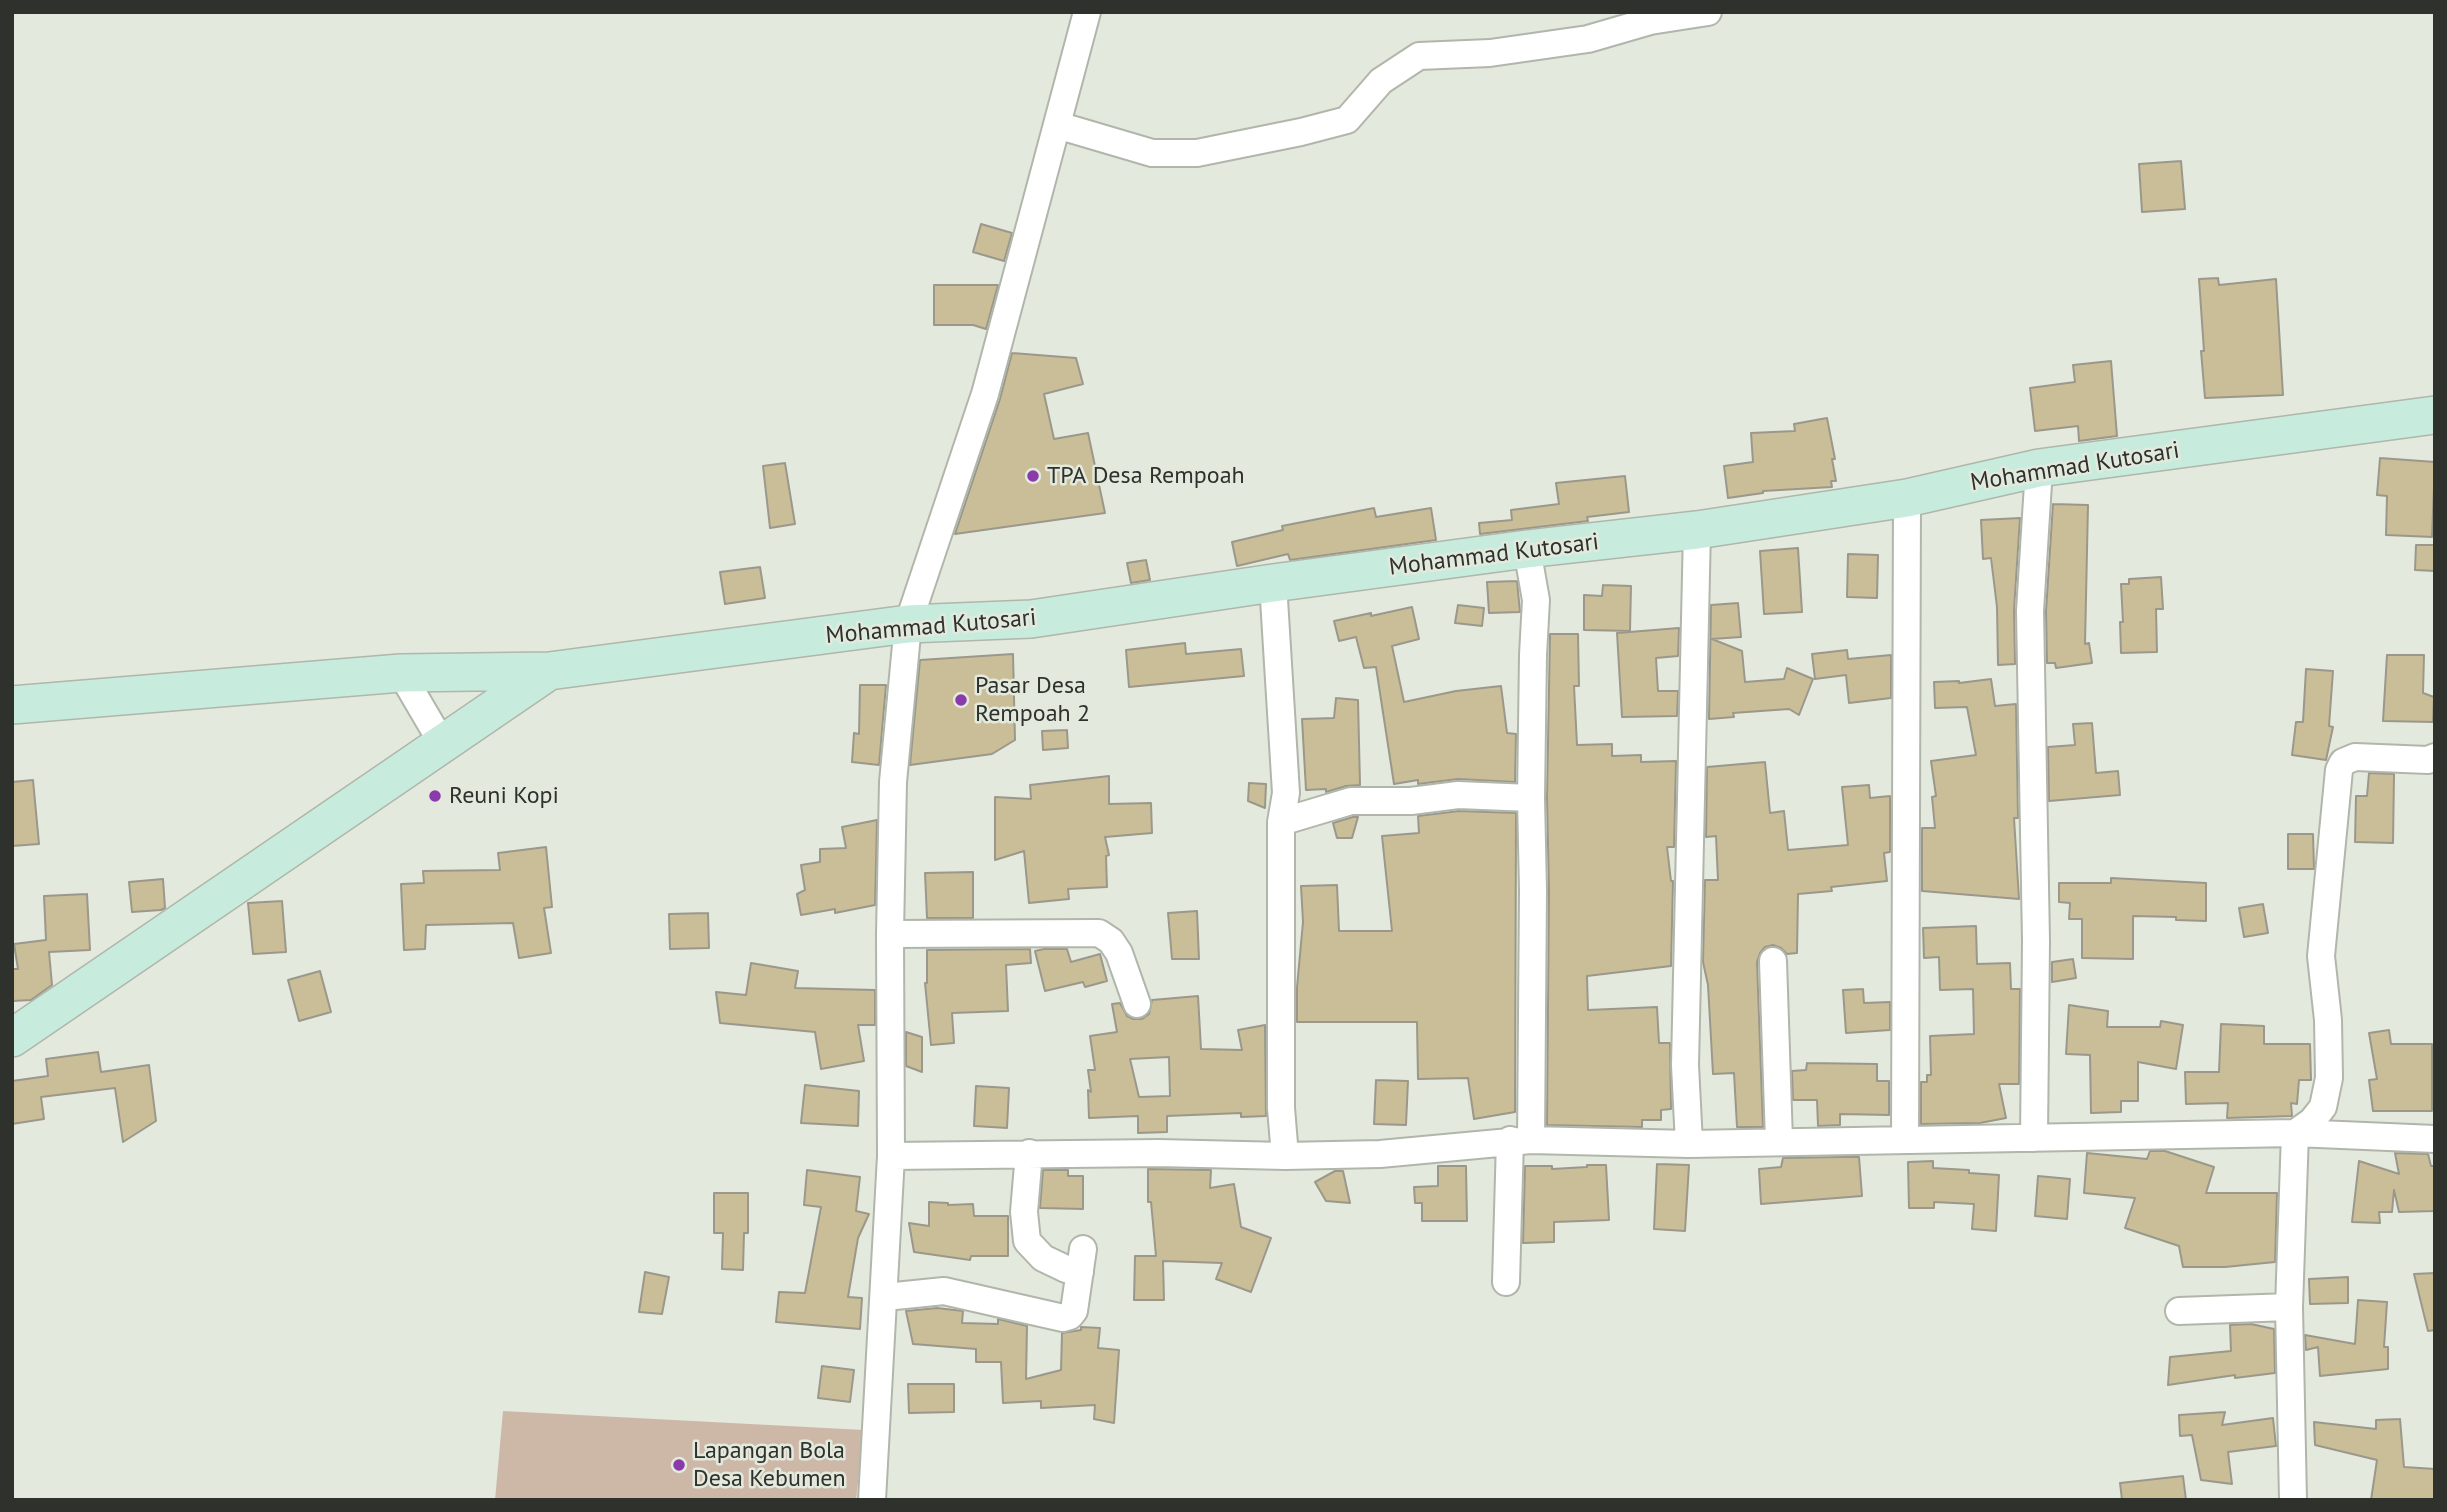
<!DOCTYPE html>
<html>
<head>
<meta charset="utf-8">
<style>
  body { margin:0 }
  #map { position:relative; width:2447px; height:1512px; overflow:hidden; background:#e3eadd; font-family:"PT Sans",sans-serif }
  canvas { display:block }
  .frame { position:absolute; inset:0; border:14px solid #2e312c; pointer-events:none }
</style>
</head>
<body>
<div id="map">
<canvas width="2447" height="1512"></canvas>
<div class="frame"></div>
</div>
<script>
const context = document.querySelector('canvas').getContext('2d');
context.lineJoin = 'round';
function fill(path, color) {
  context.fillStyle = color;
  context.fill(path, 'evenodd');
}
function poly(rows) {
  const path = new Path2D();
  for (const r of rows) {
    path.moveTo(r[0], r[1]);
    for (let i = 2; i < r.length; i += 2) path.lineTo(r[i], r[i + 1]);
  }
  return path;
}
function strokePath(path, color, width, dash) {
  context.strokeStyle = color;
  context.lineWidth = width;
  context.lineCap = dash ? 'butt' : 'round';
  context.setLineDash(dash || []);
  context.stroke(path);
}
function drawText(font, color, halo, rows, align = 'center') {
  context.font = font + ' "PT Sans",sans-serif';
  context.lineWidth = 5;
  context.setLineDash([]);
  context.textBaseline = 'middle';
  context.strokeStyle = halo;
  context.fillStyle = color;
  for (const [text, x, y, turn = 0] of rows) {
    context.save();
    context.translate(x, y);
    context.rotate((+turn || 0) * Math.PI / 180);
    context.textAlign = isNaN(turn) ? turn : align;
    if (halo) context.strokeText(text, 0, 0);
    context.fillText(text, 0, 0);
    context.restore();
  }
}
const green = poly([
  [503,1411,864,1430,856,1500,495,1500]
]);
const building = poly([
  [2181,161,2185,209,2142,212,2139,164,2181,161],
  [981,224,1012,233,1004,261,973,252,981,224],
  [2218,278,2219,285,2276,279,2283,395,2205,398,2201,351,2204,351,2199,279,2218,278],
  [934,285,998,285,986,329,973,325,934,325,934,285],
  [1012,353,1076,358,1083,384,1044,394,1054,439,1088,433,1105,513,955,534,1000,399,1012,353],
  [2111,361,2117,436,2079,441,2078,426,2035,431,2030,388,2075,382,2073,365,2111,361],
  [1827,418,1835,459,1832,459,1836,481,1831,481,1832,487,1763,491,1763,493,1728,498,1724,466,1753,462,1751,433,1795,431,1794,424,1827,418],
  [2380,458,2435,462,2432,537,2386,535,2387,496,2377,495,2380,458],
  [785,463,795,524,770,528,763,466,785,463],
  [1625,476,1629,512,1587,517,1588,521,1480,534,1479,523,1512,520,1511,510,1559,504,1556,483,1625,476],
  [2053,504,2088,505,2085,644,2089,643,2092,663,2056,668,2055,663,2047,663,2046,611,2053,504],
  [1374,508,1376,517,1431,508,1436,540,1290,560,1288,554,1237,566,1232,542,1283,530,1282,526,1374,508],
  [2020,518,2014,610,2015,664,1998,665,1997,607,1991,558,1983,559,1981,520,2020,518],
  [2416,545,2435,545,2435,571,2415,570,2416,545],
  [1798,548,1802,612,1764,614,1760,551,1798,548],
  [1848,554,1878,555,1877,598,1847,597,1848,554],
  [1146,560,1150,580,1131,583,1127,563,1146,560],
  [760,567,765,598,725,604,720,572,760,567],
  [2161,577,2163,609,2156,609,2157,652,2121,653,2120,622,2123,622,2121,584,2129,584,2129,579,2161,577],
  [1517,581,1520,612,1489,613,1487,582,1517,581],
  [1603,585,1631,586,1630,631,1584,630,1584,595,1602,596,1603,585],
  [1738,603,1741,637,1712,639,1742,651,1745,682,1784,679,1787,668,1813,679,1799,715,1789,709,1733,713,1734,717,1709,719,1711,605,1738,603],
  [1458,605,1484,608,1482,626,1455,623,1458,605],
  [1412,607,1419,639,1392,646,1404,702,1456,691,1501,686,1507,733,1516,734,1515,782,1458,779,1418,784,1418,780,1394,784,1376,667,1364,668,1356,637,1339,641,1334,621,1371,613,1371,616,1412,607],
  [1679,628,1678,656,1656,658,1658,691,1678,691,1677,716,1622,717,1617,633,1679,628],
  [1550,634,1578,634,1579,686,1574,686,1577,745,1612,744,1612,756,1641,755,1641,762,1676,761,1674,847,1667,847,1671,881,1673,881,1671,966,1587,976,1588,1010,1657,1007,1659,1043,1670,1043,1671,1109,1661,1110,1661,1120,1642,1120,1642,1127,1547,1125,1549,890,1547,798,1550,634],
  [1185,643,1186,654,1241,649,1244,676,1129,687,1126,650,1185,643],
  [1847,650,1848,659,1891,655,1891,698,1849,703,1846,675,1815,679,1812,654,1847,650],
  [1013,654,1015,740,992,754,910,765,920,660,1013,654],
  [2387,655,2424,655,2423,693,2434,697,2433,722,2383,721,2387,655],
  [2306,669,2333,671,2329,726,2333,727,2326,760,2292,755,2296,722,2303,722,2306,669],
  [1991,679,1995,706,2016,704,2018,818,2014,818,2019,899,1922,891,1922,828,1935,828,1932,797,1936,796,1931,761,1976,755,1967,707,1935,708,1934,682,1959,681,1959,683,1991,679],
  [860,685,886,685,879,765,852,762,854,733,859,734,860,685],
  [1336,698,1358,700,1360,785,1346,786,1326,792,1326,789,1306,790,1302,719,1334,718,1336,698],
  [2092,723,2096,773,2118,771,2120,795,2049,801,2048,747,2075,745,2073,724,2092,723],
  [1067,730,1068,748,1043,750,1042,731,1067,730],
  [1765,762,1770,813,1784,811,1788,850,1848,845,1842,787,1869,785,1870,798,1890,796,1890,852,1884,853,1887,881,1831,887,1832,891,1798,894,1797,953,1787,954,1781,948,1773,945,1765,947,1760,953,1757,962,1763,1127,1737,1127,1734,1073,1713,1074,1708,985,1703,962,1705,880,1718,880,1716,836,1706,837,1707,767,1765,762],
  [2369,773,2394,774,2393,843,2355,842,2356,796,2367,796,2369,773],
  [1109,776,1109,804,1151,803,1152,833,1105,837,1109,855,1106,856,1107,887,1068,889,1069,899,1029,903,1024,851,995,860,995,797,1031,799,1030,785,1109,776],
  [33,780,39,844,12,846,12,782,33,780],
  [1249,783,1266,784,1265,808,1248,801,1249,783],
  [1459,811,1516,813,1515,1112,1474,1119,1468,1078,1418,1079,1417,1022,1297,1022,1297,987,1303,922,1301,886,1337,885,1339,931,1392,931,1382,836,1419,833,1418,816,1459,811],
  [1353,817,1358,817,1352,838,1337,838,1333,823,1353,817],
  [877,820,875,905,835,913,835,909,801,915,797,894,805,890,801,865,820,862,820,849,846,848,842,827,877,820],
  [2288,834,2313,834,2314,869,2288,869,2288,834],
  [546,847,552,907,544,908,551,953,519,958,513,923,426,925,425,949,404,950,401,884,424,883,423,871,500,870,498,853,546,847],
  [973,872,973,918,927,918,925,873,973,872],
  [2111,878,2206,883,2206,921,2176,920,2176,917,2133,916,2133,959,2082,958,2082,919,2069,919,2070,903,2059,902,2059,883,2111,883,2111,878],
  [163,879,165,908,161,910,132,912,129,882,163,879],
  [87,894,90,950,49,952,52,985,31,1000,12,1001,12,969,18,969,14,944,46,940,44,896,87,894],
  [282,901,286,952,253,954,248,903,282,901],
  [2263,904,2268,933,2244,937,2239,908,2263,904],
  [1197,911,1199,959,1172,959,1168,913,1197,911],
  [708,913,709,948,670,949,669,914,708,913],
  [1976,926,1977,964,2010,963,2011,989,2020,989,2019,1084,1999,1084,2006,1118,1980,1123,1921,1124,1921,1082,1927,1082,1927,1075,1931,1075,1930,1036,1974,1034,1973,989,1940,990,1939,957,1924,958,1923,928,1976,926],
  [1030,949,1031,963,1006,965,1008,1011,952,1013,954,1043,931,1045,925,983,927,983,927,950,1030,949],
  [1044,949,1067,949,1071,962,1100,954,1107,981,1085,987,1083,982,1045,991,1035,951,1044,949],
  [2073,959,2076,978,2052,982,2052,962,2073,959],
  [751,963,798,971,795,988,875,990,875,1025,858,1025,864,1061,821,1069,815,1032,720,1023,716,992,746,995,751,963],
  [320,971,331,1012,299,1021,288,980,320,971],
  [1863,989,1864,1003,1890,1002,1890,1030,1846,1033,1843,990,1863,989],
  [1198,996,1201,1049,1242,1050,1238,1030,1265,1025,1266,1116,1241,1117,1241,1113,1167,1116,1167,1132,1138,1133,1138,1116,1089,1118,1088,1090,1091,1092,1088,1070,1095,1070,1090,1036,1117,1032,1112,1004,1120,1003,1127,1016,1133,1019,1142,1019,1149,1014,1152,1000,1198,996],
  [1169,1057,1170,1096,1139,1097,1130,1059,1169,1057],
  [2069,1005,2108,1011,2107,1027,2160,1027,2161,1021,2183,1025,2176,1069,2138,1062,2138,1101,2121,1101,2121,1112,2091,1113,2090,1055,2066,1054,2069,1005],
  [2221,1024,2264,1026,2264,1044,2310,1044,2311,1080,2299,1080,2297,1104,2291,1103,2292,1116,2227,1118,2228,1103,2186,1104,2185,1072,2219,1072,2221,1024],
  [2389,1030,2391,1044,2432,1044,2432,1111,2373,1111,2369,1080,2377,1079,2369,1033,2389,1030],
  [906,1032,922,1037,922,1072,906,1066,906,1032],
  [98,1052,101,1072,149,1065,156,1121,123,1142,115,1088,41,1097,44,1119,12,1124,12,1081,48,1076,46,1059,98,1052],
  [1807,1063,1877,1064,1877,1081,1889,1081,1889,1115,1840,1114,1840,1125,1818,1126,1817,1100,1793,1100,1792,1071,1806,1070,1807,1063],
  [1376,1080,1408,1081,1406,1125,1374,1124,1376,1080],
  [805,1085,859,1091,858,1126,801,1123,805,1085],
  [976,1086,1009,1088,1007,1128,974,1126,976,1086],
  [2150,1151,2165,1151,2214,1167,2206,1193,2277,1193,2275,1262,2225,1267,2183,1267,2179,1246,2125,1228,2135,1198,2084,1193,2087,1153,2147,1159,2150,1151],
  [2395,1153,2428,1154,2431,1166,2435,1166,2435,1211,2399,1212,2394,1190,2392,1212,2379,1212,2380,1223,2352,1222,2359,1161,2399,1174,2395,1153],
  [1841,1157,1859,1157,1862,1196,1761,1204,1759,1169,1781,1167,1783,1158,1841,1157],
  [1933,1161,1933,1168,1969,1170,1969,1173,1999,1175,1996,1231,1972,1229,1974,1204,1934,1202,1934,1208,1909,1208,1908,1162,1933,1161],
  [1657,1164,1689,1165,1685,1231,1654,1229,1657,1164],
  [1587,1165,1606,1165,1609,1220,1554,1222,1554,1242,1523,1243,1525,1166,1552,1166,1552,1169,1587,1167,1587,1165],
  [1438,1166,1466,1166,1467,1221,1422,1221,1422,1203,1415,1203,1414,1187,1438,1186,1438,1166],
  [1148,1169,1211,1170,1210,1188,1234,1184,1241,1227,1271,1238,1251,1292,1216,1279,1222,1263,1163,1261,1164,1300,1134,1300,1135,1256,1156,1256,1151,1202,1148,1202,1148,1169],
  [807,1170,860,1177,856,1211,869,1214,858,1238,848,1297,862,1298,860,1329,776,1322,779,1292,805,1293,821,1207,804,1205,807,1170],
  [1043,1170,1068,1170,1068,1176,1083,1176,1083,1209,1040,1208,1043,1170],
  [1335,1171,1343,1171,1350,1203,1326,1201,1315,1182,1335,1171],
  [2038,1176,2070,1179,2067,1219,2035,1216,2038,1176],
  [714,1193,748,1193,748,1233,744,1233,743,1270,722,1269,723,1233,714,1233,714,1193],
  [929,1202,948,1203,948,1205,973,1204,974,1216,1008,1216,1008,1256,971,1256,970,1260,914,1252,909,1223,929,1226,929,1202],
  [645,1272,669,1277,662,1314,639,1312,645,1272],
  [2435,1273,2435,1330,2428,1331,2414,1274,2435,1273],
  [2348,1277,2348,1303,2310,1304,2309,1279,2348,1277],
  [2358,1300,2387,1302,2384,1347,2388,1347,2388,1369,2320,1376,2318,1347,2306,1350,2305,1335,2355,1344,2358,1300],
  [937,1308,963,1311,962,1323,998,1324,998,1319,1027,1326,1026,1379,1061,1370,1062,1333,1081,1330,1081,1327,1100,1328,1098,1348,1119,1350,1114,1423,1094,1419,1095,1405,1041,1408,1041,1401,1003,1403,1001,1362,976,1362,976,1349,913,1344,906,1311,937,1308],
  [2251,1324,2274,1329,2275,1373,2235,1378,2235,1375,2168,1385,2170,1357,2231,1351,2230,1325,2251,1324],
  [822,1366,854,1370,850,1402,818,1398,822,1366],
  [908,1384,954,1384,954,1412,909,1413,908,1384],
  [2225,1412,2222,1425,2273,1418,2276,1446,2228,1452,2232,1484,2201,1480,2192,1435,2180,1436,2179,1415,2225,1412],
  [2400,1419,2404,1467,2435,1469,2435,1500,2371,1500,2377,1460,2315,1445,2314,1422,2376,1429,2376,1420,2400,1419],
  [2183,1476,2186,1500,2122,1500,2120,1483,2183,1476]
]);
const street = poly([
  [1057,125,1152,153,1197,153,1301,132,1347,120,1381,81,1419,56,1490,53,1588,39,1650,21,1708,12],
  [1527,549,1536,600,1533,655,1531,798,1533,890,1531,1140],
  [1273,583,1286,793,1281,822,1281,1108,1285,1156],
  [401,673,442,743],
  [1281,822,1351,801,1411,801,1458,795,1531,798],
  [890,934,1099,933,1111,941,1119,953,1137,1004],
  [1773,961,1779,1141],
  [2034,1138,2036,941,2030,611,2039,468],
  [1905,1140,1907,498],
  [1689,1144,1685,1065,1697,530],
  [1029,1153,1024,1212,1027,1241,1043,1258,1066,1269,1080,1272],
  [891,1156,1159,1153,1285,1156,1380,1154,1531,1140,1689,1144,2295,1133,2435,1139],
  [1506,1282,1510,1140],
  [885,1297,944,1291,1063,1318,1070,1316,1074,1311,1083,1249],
  [2179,1311,2289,1307],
  [872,1500,891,1156,890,934,893,782,908,624,985,394,1087,12],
  [2293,1500,2289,1307,2295,1133,2312,1121,2323,1107,2329,1078,2328,1020,2321,956,2339,770,2343,762,2355,757,2428,760,2435,757]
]);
const secondary = poly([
  [12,705,401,673,549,671,908,624,1031,619,1273,583,1527,549,1697,530,1907,498,2039,468,2435,415],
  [12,1038,549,671]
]);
const markers = [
  [1033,476,7,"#8a3aaa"],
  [961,700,7,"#8a3aaa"],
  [435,796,7,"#8a3aaa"],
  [679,1465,7,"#8a3aaa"]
];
const streetNames = [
  ["Mohammad Kutosari",2075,467,-9],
  ["Mohammad Kutosari",1494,555,-7],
  ["Mohammad Kutosari",931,627,-5]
];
const poiNames = [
  ["TPA Desa Rempoah",1047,476],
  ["Pasar Desa",975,686],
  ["Rempoah 2",975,714],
  ["Reuni Kopi",449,796],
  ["Lapangan Bola",693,1451],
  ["Desa Kebumen",693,1479]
];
fill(green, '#cdb8a8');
fill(building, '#c9be97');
strokePath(building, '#9b988b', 2);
strokePath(street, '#b0b6aa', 30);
strokePath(secondary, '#b0b6aa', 40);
strokePath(street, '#fff', 26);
strokePath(secondary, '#c7ecde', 37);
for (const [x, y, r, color] of markers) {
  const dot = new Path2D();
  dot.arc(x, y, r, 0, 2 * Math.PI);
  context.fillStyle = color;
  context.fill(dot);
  strokePath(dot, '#e3eadd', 2.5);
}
drawText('24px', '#2e312c', '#e3eadd', streetNames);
drawText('24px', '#2e312c', '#e3eadd', poiNames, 'left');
</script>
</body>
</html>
